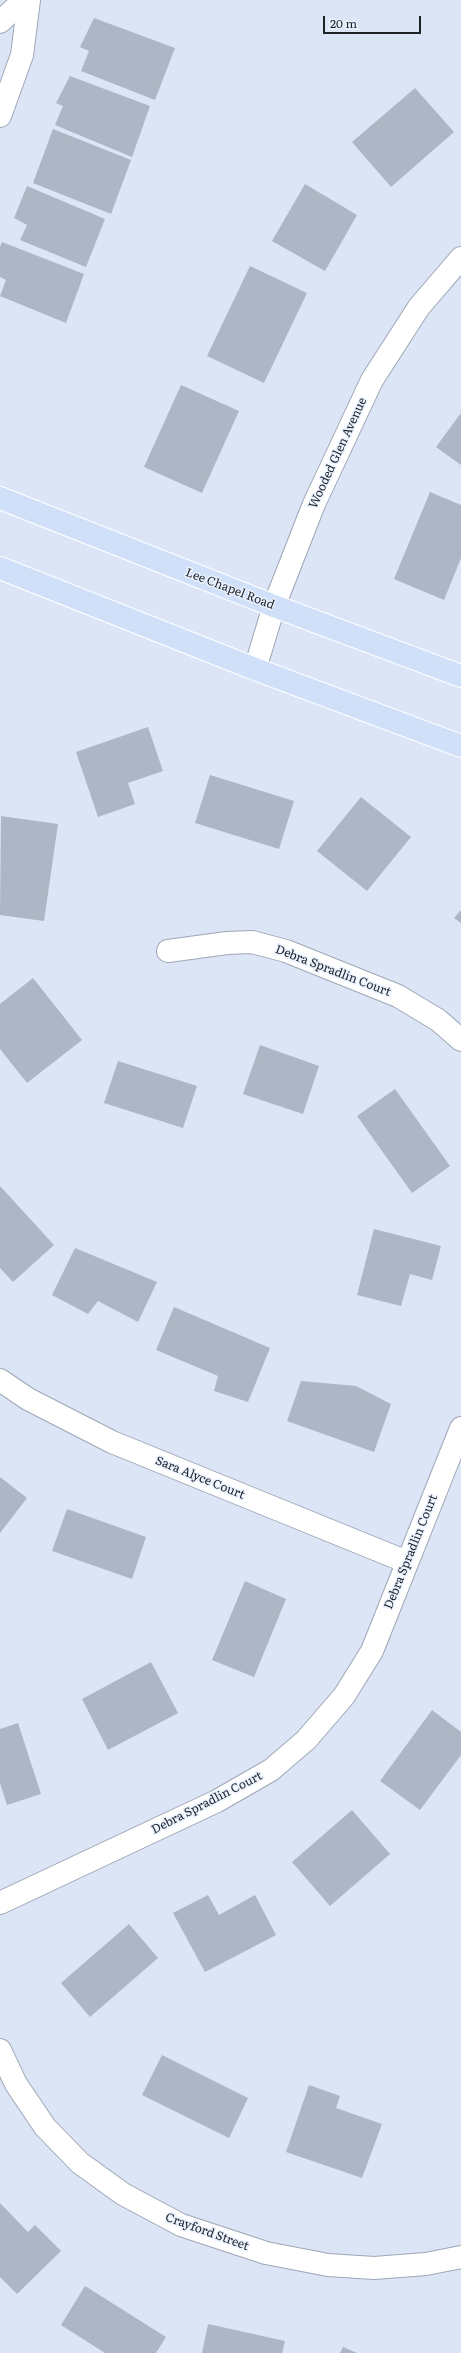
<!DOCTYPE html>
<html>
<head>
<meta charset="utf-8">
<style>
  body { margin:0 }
  #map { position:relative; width:461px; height:2353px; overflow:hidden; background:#dbe5f5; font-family:Literata,serif }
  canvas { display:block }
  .scale { position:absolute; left:323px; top:16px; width:98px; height:18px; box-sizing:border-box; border:2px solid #1e2127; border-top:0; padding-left:5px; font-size:12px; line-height:14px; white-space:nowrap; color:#1e2127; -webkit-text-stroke:3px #eaf2ff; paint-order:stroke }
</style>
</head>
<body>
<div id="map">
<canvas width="461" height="2353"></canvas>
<div class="scale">20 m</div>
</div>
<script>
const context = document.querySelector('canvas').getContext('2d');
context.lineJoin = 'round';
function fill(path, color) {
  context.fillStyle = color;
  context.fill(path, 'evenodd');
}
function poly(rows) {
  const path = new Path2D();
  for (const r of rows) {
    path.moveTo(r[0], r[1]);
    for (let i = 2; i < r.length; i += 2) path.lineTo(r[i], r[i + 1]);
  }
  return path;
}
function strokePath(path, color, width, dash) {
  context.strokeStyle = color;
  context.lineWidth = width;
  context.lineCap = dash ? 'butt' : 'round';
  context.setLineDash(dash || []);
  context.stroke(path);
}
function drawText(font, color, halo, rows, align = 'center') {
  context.font = font + ' Literata,serif';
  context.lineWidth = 3;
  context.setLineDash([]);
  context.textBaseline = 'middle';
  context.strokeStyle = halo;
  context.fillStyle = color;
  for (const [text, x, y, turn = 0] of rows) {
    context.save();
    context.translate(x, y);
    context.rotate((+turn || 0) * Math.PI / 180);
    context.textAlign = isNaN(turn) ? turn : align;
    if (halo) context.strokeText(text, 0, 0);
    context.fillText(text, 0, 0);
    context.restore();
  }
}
const building = poly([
  [94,18,175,48,155,100,81,71,89,51,80,47],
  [70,76,150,106,132,157,55,125,63,106,56,103],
  [415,88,454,132,391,187,352,142],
  [53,129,131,160,111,214,33,183],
  [305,184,357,215,325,271,272,241],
  [27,186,105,219,86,267,20,240,27,225,14,218],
  [2,242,84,274,66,323,0,296,6,280,0,277,0,247],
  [250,266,307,293,264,383,207,356],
  [181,385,239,411,202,493,144,467],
  [461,413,461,465,436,447],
  [430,492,461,505,461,558,444,600,394,579],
  [148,727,163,771,128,783,135,804,98,817,76,752],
  [210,775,294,801,279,849,195,823],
  [361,797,411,837,367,891,317,851],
  [1,816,58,824,44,921,0,915],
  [461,910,461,923,454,918],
  [33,978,82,1040,27,1083,0,1049,0,1004],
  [260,1045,319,1066,303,1114,243,1094],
  [118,1061,197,1086,183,1128,104,1103],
  [395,1089,450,1166,412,1193,357,1116],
  [0,1186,54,1245,13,1282,0,1268],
  [374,1229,441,1246,432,1280,410,1274,401,1306,357,1295],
  [75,1248,157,1282,138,1322,98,1301,88,1314,52,1295],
  [174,1307,270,1348,248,1402,214,1391,218,1376,156,1350],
  [301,1381,356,1386,391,1404,374,1452,287,1421],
  [0,1477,27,1498,0,1533],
  [67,1509,146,1537,132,1579,52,1551],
  [245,1581,286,1599,254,1677,212,1660],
  [151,1662,178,1713,108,1750,82,1699],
  [432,1710,461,1732,461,1755,420,1810,380,1781],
  [18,1723,41,1794,7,1805,0,1783,0,1729],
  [352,1810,390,1854,330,1906,292,1862],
  [208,1895,219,1915,255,1895,276,1935,205,1972,173,1913],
  [129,1924,158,1958,90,2017,61,1983],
  [162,2055,248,2098,229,2138,142,2095],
  [309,2085,340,2096,336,2108,382,2124,362,2178,286,2152],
  [0,2203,28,2232,35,2225,61,2251,17,2294,0,2277],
  [85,2286,166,2337,156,2353,105,2353,61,2325],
  [208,2324,285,2341,282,2353,202,2353],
  [343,2347,357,2353,340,2353]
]);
const minor = poly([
  [0,22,24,0],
  [0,116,22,55,29,0],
  [255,669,274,606,314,504,372,380,419,307,461,258],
  [168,951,227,943,252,942,286,951,398,996,438,1020,461,1040],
  [0,1380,28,1399,112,1442,407,1562],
  [0,1903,217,1801,271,1770,306,1740,344,1696,372,1651,461,1428],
  [0,2050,16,2084,45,2127,80,2163,123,2194,181,2225,266,2253,328,2265,374,2268,426,2264,461,2257]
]);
const major = poly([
  [0,498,274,606,461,676],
  [0,568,255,669,461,746]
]);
const streetNames = [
  ["Wooded Glen Avenue",338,453,-65],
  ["Lee Chapel Road",230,589,21],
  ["Debra Spradlin Court",333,971,21],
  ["Sara Alyce Court",200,1478,22],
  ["Debra Spradlin Court",411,1552,-68],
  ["Debra Spradlin Court",207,1803,-27],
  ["Crayford Street",207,2232,20]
];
fill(building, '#acb6c4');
strokePath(minor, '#9da7b6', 24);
strokePath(major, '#fff', 24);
strokePath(minor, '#fff', 22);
strokePath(major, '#d0e0f9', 22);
drawText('12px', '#1e2127', '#eaf2ff', streetNames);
</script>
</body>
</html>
